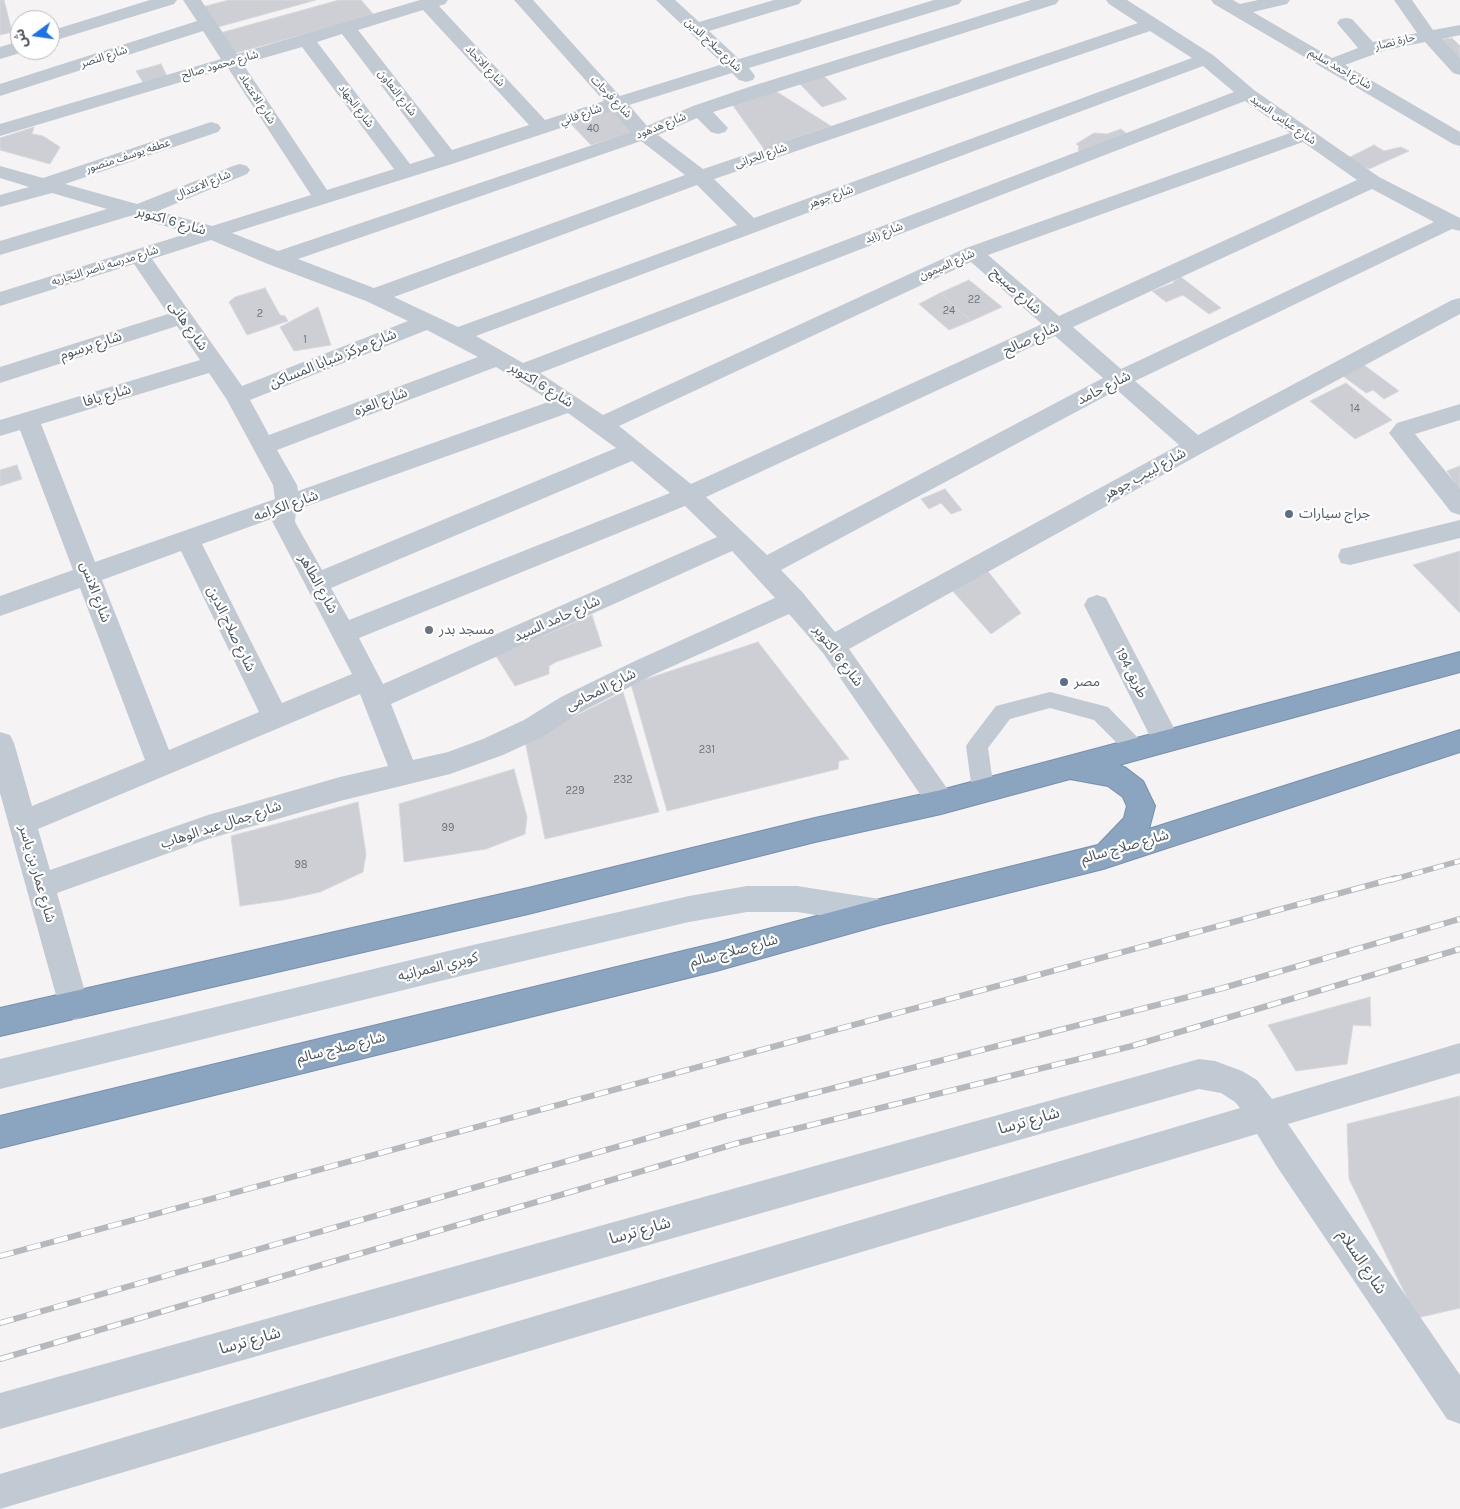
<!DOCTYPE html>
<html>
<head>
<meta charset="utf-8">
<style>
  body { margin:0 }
  #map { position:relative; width:1460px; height:1509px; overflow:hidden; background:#f5f3f3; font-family:Karla,"Noto Sans Arabic",sans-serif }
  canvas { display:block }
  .north { position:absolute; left:10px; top:10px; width:50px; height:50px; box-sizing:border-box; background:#fff; border:1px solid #b7bbc0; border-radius:50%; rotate:256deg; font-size:14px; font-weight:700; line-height:20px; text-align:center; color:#4a5661 }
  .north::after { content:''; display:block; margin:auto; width:18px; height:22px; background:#1a73e8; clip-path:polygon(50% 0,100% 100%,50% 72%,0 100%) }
</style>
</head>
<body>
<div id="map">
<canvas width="1460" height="1509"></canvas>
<div class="north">ش</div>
</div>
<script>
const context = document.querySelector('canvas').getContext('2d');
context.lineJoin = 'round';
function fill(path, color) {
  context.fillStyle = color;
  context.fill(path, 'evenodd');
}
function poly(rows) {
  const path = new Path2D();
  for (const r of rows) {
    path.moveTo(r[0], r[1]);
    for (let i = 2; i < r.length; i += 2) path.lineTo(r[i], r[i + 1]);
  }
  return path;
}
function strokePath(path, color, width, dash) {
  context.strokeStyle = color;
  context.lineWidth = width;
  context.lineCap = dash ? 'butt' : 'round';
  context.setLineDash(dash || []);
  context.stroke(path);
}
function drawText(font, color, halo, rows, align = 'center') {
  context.font = font + ' Karla,"Noto Sans Arabic",sans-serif';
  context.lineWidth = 4.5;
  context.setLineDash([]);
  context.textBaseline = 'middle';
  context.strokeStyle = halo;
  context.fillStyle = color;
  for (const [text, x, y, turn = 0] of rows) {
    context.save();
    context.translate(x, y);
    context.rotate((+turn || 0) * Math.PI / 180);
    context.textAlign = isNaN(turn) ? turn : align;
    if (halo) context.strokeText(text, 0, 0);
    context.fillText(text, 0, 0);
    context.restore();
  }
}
const building = poly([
  [0,0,4,0,12,32,0,35,0,0],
  [229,0,316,0,218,27,202,7,229,0],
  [339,0,361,0,374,15,236,53,220,33,339,0],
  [1452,38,1460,46,1460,63,1437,40,1452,38],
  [161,64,168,78,144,84,136,71,161,64],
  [823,75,847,99,822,107,799,83,823,75],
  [769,87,831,126,764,149,729,100,769,87],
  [614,109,634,132,591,145,570,123,614,109],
  [34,127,32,134,43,136,60,147,50,164,0,150,0,138,34,127],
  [1121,129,1132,138,1086,156,1078,150,1079,146,1076,144,1094,133,1107,134,1121,129],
  [1374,145,1384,151,1401,147,1409,151,1369,169,1365,167,1364,169,1348,158,1374,145],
  [1181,277,1221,308,1209,314,1183,295,1166,302,1152,291,1173,283,1174,281,1181,277],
  [969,280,1002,307,971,321,940,293,969,280],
  [265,288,280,315,285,316,288,321,247,335,229,302,235,297,265,288],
  [940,293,971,321,949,330,919,304,940,293],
  [318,307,331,345,294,351,280,327,318,307],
  [1364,365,1399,391,1384,399,1373,390,1366,393,1343,376,1364,365],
  [1346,383,1392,420,1355,439,1310,401,1346,383],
  [17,465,22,479,0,486,0,470,17,465],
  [1460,466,1460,491,1447,471,1460,466],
  [945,489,962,510,951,514,941,503,929,509,921,499,945,489],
  [1460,551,1460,613,1413,565,1460,551],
  [986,569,1021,613,991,634,950,588,986,569],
  [592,615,602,646,556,662,549,666,549,674,515,686,496,656,592,615],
  [758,642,849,759,839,761,838,769,667,811,631,684,758,642],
  [623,692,659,812,545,839,525,741,623,692],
  [514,769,527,817,525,834,486,849,404,862,399,804,514,769],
  [358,802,366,854,363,872,320,892,283,900,240,906,231,836,358,802],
  [1370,997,1371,1026,1353,1025,1347,1064,1296,1071,1268,1025,1370,997],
  [1460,1096,1460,1308,1417,1318,1349,1179,1347,1124,1460,1096]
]);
const lane = poly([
  [1050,692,1108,707,1143,743,1147,749,1143,755,1136,758,1129,755,1094,720,1050,708,1010,719,988,748,994,790,991,796,983,799,975,796,972,790,966,746,970,740,996,706,1050,692]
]);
const street = poly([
  [150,0,177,0,174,4,50,42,50,31,150,0],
  [183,0,201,0,237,54,420,0,448,0,445,4,439,6,545,120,604,101,514,0,533,0,620,96,723,64,656,0,675,0,699,22,774,0,802,0,799,4,709,31,739,59,934,0,962,0,959,4,749,68,755,76,753,80,746,82,739,80,732,73,629,105,647,126,693,106,752,86,1031,0,1059,0,1056,4,713,112,728,128,725,132,718,134,711,132,697,118,658,135,703,169,1138,23,1109,4,1106,0,1127,0,1213,55,1254,90,1379,177,1460,218,1460,231,1452,229,1135,381,1198,435,1452,300,1460,298,1460,314,1204,452,849,649,951,794,955,802,951,810,941,814,931,810,823,653,789,614,653,675,579,713,544,736,503,755,450,774,340,801,208,839,57,893,89,1006,85,1016,74,1020,63,1016,59,1006,0,793,0,732,10,735,14,743,32,806,145,760,80,588,0,616,0,596,73,570,20,430,0,436,0,420,200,360,177,326,0,383,0,367,168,314,134,264,0,306,0,292,189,233,130,216,0,255,0,241,107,209,52,193,0,207,0,195,29,187,0,178,0,166,43,178,211,122,218,124,221,128,218,132,65,184,137,204,233,166,240,164,247,166,250,170,247,174,158,211,212,226,311,195,228,68,0,136,0,124,221,59,203,31,0,96,0,84,197,21,183,0],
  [423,10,529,125,452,150,358,30,423,10],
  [1150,31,1192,58,754,218,714,179,1150,31],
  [342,34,435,156,410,164,317,42,342,34],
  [302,47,394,169,327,190,243,64,302,47],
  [1203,66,1234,92,523,363,476,336,1203,66],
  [1245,101,1290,133,966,248,603,415,540,373,1245,101],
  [612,111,631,132,278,251,232,233,455,163,612,111],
  [641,141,685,175,374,288,298,259,641,141],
  [1303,142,1357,180,1059,316,988,255,1303,142],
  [697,185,737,225,458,327,394,297,697,185],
  [1372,189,1434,222,1121,369,1073,327,1372,189],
  [211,240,268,264,366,301,408,321,242,386,152,259,211,240],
  [971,262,1042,324,691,484,619,426,971,262],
  [427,330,478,357,269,435,250,400,427,330],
  [1055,336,1103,378,767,555,706,497,1055,336],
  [496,367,551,401,298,491,297,485,277,450,496,367],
  [209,373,227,400,273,485,275,499,95,562,41,424,209,373],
  [1117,390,1179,445,835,632,803,593,781,570,1117,390],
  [568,413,616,448,322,570,295,522,296,510,568,413],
  [632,461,670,493,349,620,331,588,632,461],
  [685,506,717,537,383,684,359,638,685,506],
  [271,519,352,674,282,703,202,544,271,519],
  [181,551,259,712,169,750,102,580,181,551],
  [732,551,775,598,635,661,561,697,524,720,483,739,448,752,413,760,391,704,732,551],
  [360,694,388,766,340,777,208,815,50,870,38,829,360,694],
  [1211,0,1233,0,1240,4,1258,0,1290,0,1287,4,1253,12,1332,58,1358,48,1337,23,1340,19,1346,18,1352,19,1373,42,1417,33,1394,0,1412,0,1433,30,1460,25,1460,35,1442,39,1460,58,1460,75,1453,73,1425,42,1386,50,1345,65,1460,132,1460,146,1453,144,1214,4,1211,0],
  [20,41,20,50,27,51,0,59,0,47,20,41],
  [1460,404,1460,420,1415,434,1460,489,1460,515,1451,512,1389,433,1397,423,1460,404],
  [1460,520,1460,538,1350,565,1341,563,1338,556,1341,549,1350,547,1460,520],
  [1097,595,1106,598,1176,732,1180,740,1176,748,1166,751,1156,748,1084,605,1088,598,1097,595],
  [1460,1043,1460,1073,1288,1124,1460,1375,1460,1424,1447,1419,1278,1168,1257,1134,0,1509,0,1474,1240,1108,1235,1102,1221,1093,1199,1089,0,1429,0,1393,1199,1059,1215,1061,1242,1071,1257,1080,1272,1099,1460,1043]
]);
const secondary = poly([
  [747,886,797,886,880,899,890,903,895,912,890,921,880,925,797,912,747,912,689,922,473,973,0,1089,0,1059,473,945,689,896,747,886]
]);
const highway = poly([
  [1460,652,1460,672,1119,765,1126,768,1143,781,1155,806,1149,829,1460,730,1460,752,1103,869,880,925,716,971,0,1148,0,1116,716,943,880,899,1098,845,1124,818,1127,806,1123,797,1108,786,1070,779,941,814,815,842,528,914,0,1036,0,1008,528,888,815,818,941,790,1460,652]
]);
const railFar1 = poly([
  [1391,880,1460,861]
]);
const rail = poly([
  [0,1256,1396,878],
  [0,1323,725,1116,1223,988,1460,919],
  [0,1359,738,1143,1132,1046,1460,949]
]);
const markers = [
  [1289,514,5,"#5c6f8a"],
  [429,630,5,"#6b7280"],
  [1064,682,5,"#5c6f8a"]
];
const farStreetnames = [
  ["حارة نصار",1395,42,-14],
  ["شارع صلاح الدين",713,45,43],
  ["شارع النصر",104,57,-18],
  ["شارع محمود صالح",220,65,-16],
  ["شارع الاتحاد",485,66,47],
  ["شارع احمد سليم",1340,69,30],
  ["شارع التعاون",397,93,52],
  ["شارع فرحات",611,97,46],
  ["شارع الاعتماد",257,99,57],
  ["شارع الجهاد",356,106,53],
  ["شارع فاني",581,115,-19],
  ["شارع عباس السيد",1283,120,35],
  ["شارع هدهود",661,126,-22],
  ["عطفه يوسف منصور",128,156,-18],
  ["شارع الحرانى",761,156,-19],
  ["شارع الاعتدال",203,185,-22],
  ["شارع جوهر",831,197,-20],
  ["شارع زايد",884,233,-21],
  ["شارع الميمون",947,265,-24],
  ["شارع مدرسه ناصر التجاريه",105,266,-17]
];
const numberNames = [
  ["40",593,129],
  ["22",974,300],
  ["24",949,311],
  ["2",260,314],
  ["1",305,340],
  ["14",1355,409],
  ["231",707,750],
  ["232",623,780],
  ["229",575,791],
  ["99",448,828],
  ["98",301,865]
];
const streetNames = [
  ["شارع 6 اكتوبر",171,221,16],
  ["شارع صبيح",1016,291,42],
  ["شارع هانى",188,326,55],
  ["شارع صالح",1031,339,-25],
  ["شارع برسوم",91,346,-18],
  ["شارع مركز شبابا المساكن",333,359,-22],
  ["شارع 6 اكتوبر",541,385,32],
  ["شارع حامد",1104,388,-27],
  ["شارع يافا",107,396,-16],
  ["شارع العزه",381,402,-21],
  ["شارع لبيب جوهر",1145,474,-29],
  ["شارع الكرامه",286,506,-19],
  ["شارع الطاهر",318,584,61],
  ["شارع الانس",95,592,69],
  ["شارع حامد السيد",557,619,-24],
  ["شارع صلاح الدين",231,629,64],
  ["شارع 6 اكتوبر",838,656,53],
  ["طريق 194",1131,673,63],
  ["شارع المحامى",601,690,-27],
  ["شارع جمال عبد الوهاب",221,825,-18],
  ["شارع صلاح سالم",1125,847,-16],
  ["شارع عمار بن ياسر",37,874,74],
  ["شارع صلاح سالم",734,951,-15],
  ["كوبري العمرانيه",438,967,-14],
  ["شارع صلاح سالم",341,1048,-14]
];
const serviceNames = [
  ["جراج سيارات",1299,514],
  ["مصر",1074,682]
];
const worshipNames = [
  ["مسجد بدر",439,630]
];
const nearStreetnames = [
  ["شارع ترسا",1029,1121,-16],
  ["شارع ترسا",640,1231,-16],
  ["شارع السلام",1362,1262,56],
  ["شارع ترسا",250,1341,-16]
];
fill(building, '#cdcfd5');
strokePath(building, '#d7d9de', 1);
strokePath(highway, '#7690ad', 2);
fill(lane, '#c1cad2');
fill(street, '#c1cad2');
fill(secondary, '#c1cbd6');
fill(highway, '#8ba5c1');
strokePath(railFar1, '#b5b8bd', 5.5);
strokePath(rail, '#b5b8bd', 6);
strokePath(railFar1, '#fff', 4, [11]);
strokePath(rail, '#fff', 4.5, [14]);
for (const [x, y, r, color] of markers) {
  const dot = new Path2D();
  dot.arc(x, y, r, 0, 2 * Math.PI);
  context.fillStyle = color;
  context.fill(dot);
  strokePath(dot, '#fff', 2);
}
drawText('11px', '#4a5661', '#fff', farStreetnames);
drawText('11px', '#6b747e', null, numberNames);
drawText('14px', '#4a5661', '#fff', streetNames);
drawText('14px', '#4e5e75', '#fff', serviceNames, 'left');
drawText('14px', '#5b616d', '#fff', worshipNames, 'left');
drawText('16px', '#4a5661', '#fff', nearStreetnames);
</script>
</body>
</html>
